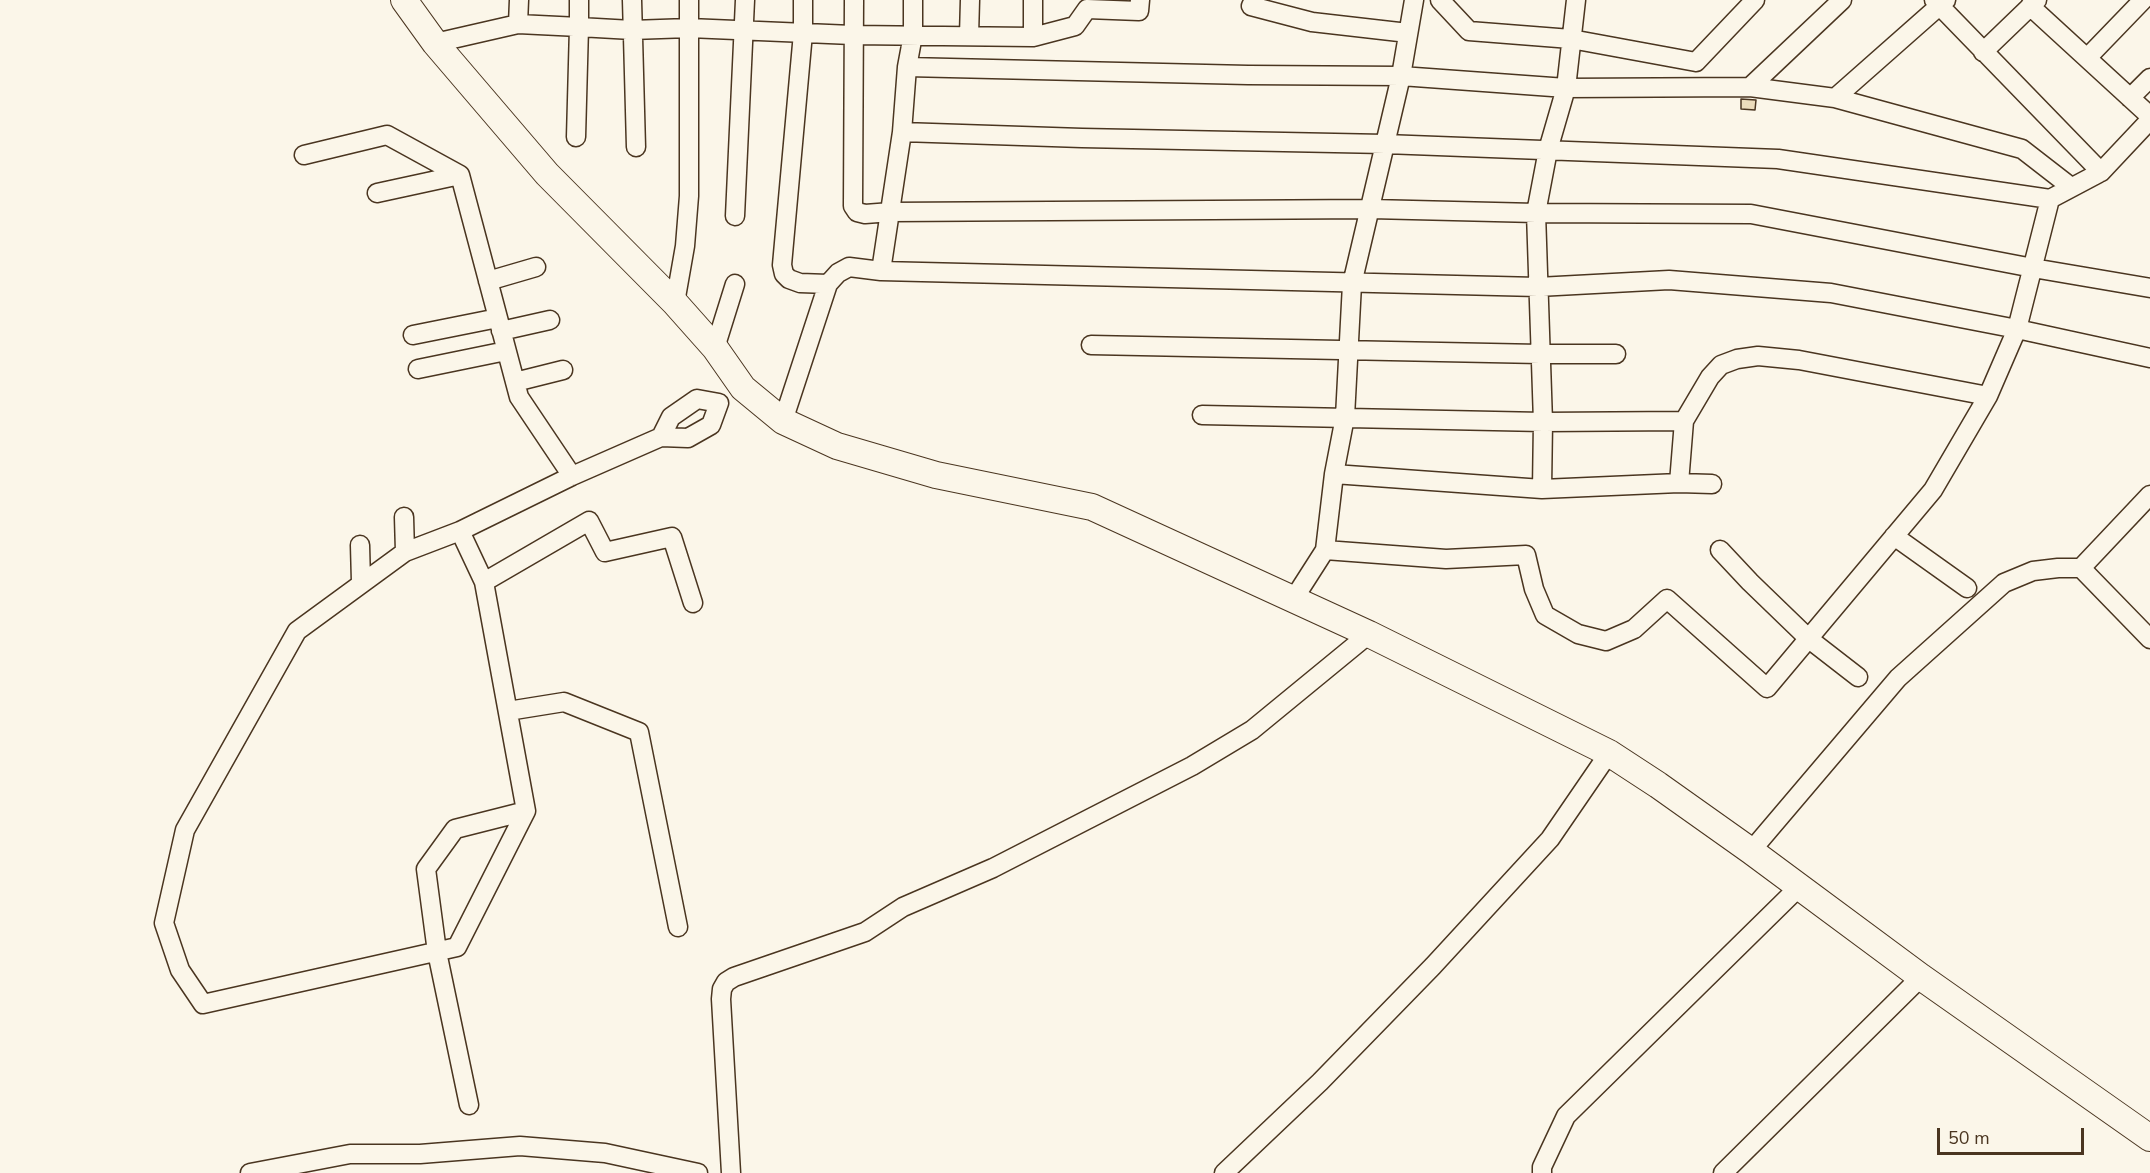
<!DOCTYPE html>
<html>
<head>
<meta charset="utf-8">
<style>
  body { margin:0 }
  #map { position:relative; width:2150px; height:1173px; overflow:hidden; background:#fbf6e9; font-family:"Nunito Sans",sans-serif }
  canvas { display:block }
  .scale { position:absolute; left:1937px; top:1128px; width:147px; height:27px; box-sizing:border-box; border:3px solid #4a3520; border-top:0; padding-left:8px; font-size:18px; line-height:21px; white-space:nowrap; color:#4a3520; -webkit-text-stroke:4px #fbf6e9; paint-order:stroke }
</style>
</head>
<body>
<div id="map">
<canvas width="2150" height="1173"></canvas>
<div class="scale">50 m</div>
</div>
<script>
const context = document.querySelector('canvas').getContext('2d');
context.lineJoin = 'round';
function fill(path, color) {
  context.fillStyle = color;
  context.fill(path, 'evenodd');
}
function poly(rows) {
  const path = new Path2D();
  for (const r of rows) {
    path.moveTo(r[0], r[1]);
    for (let i = 2; i < r.length; i += 2) path.lineTo(r[i], r[i + 1]);
  }
  return path;
}
function strokePath(path, color, width, dash) {
  context.strokeStyle = color;
  context.lineWidth = width;
  context.lineCap = dash ? 'butt' : 'round';
  context.setLineDash(dash || []);
  context.stroke(path);
}
const building = poly([
  [1741,99,1756,100,1755,110,1741,109,1741,99]
]);
const street = poly([
  [579,0,579,27,632,30,689,28,852,35,1033,37,1075,26,1087,9,1139,11,1140,0],
  [632,0,636,147],
  [803,0,803,33,782,265,784,274,789,279,800,283,828,284],
  [854,0,853,206,857,212,865,214,891,212,1371,209,1536,213,1751,214,2033,268,2150,288],
  [1254,0,1251,6,1312,22,1408,33],
  [1440,0,1469,31,1571,39,1696,62,1755,0],
  [1934,0,2101,172],
  [2030,6,2150,116],
  [518,24,519,0],
  [969,36,970,0],
  [1033,37,1033,0],
  [435,43,518,24,579,27,576,137],
  [1983,52,2037,0],
  [2087,58,2143,0],
  [907,67,1248,75,1401,76,1566,88,1750,87,1835,98,2022,149,2071,187],
  [1750,87,1842,0],
  [1835,98,1946,0],
  [2130,98,2150,78],
  [902,132,1082,138,1385,144,1778,159,2050,199],
  [304,155,387,135,460,175,519,397,572,476],
  [377,193,460,175],
  [735,216,745,0],
  [881,271,1538,287,1669,280,1831,293,2017,329,2150,358],
  [488,281,536,267],
  [675,303,685,246,689,196,689,0],
  [501,331,550,320],
  [413,335,498,318],
  [1091,345,1540,354,1616,354],
  [715,348,735,284],
  [418,369,506,351],
  [515,382,563,370],
  [697,399,719,403,711,425,688,438,661,437,671,417,697,399],
  [1202,415,1543,422,1684,421],
  [783,421,828,284,838,273,849,267,881,271,902,132,907,67,913,35,913,0],
  [1334,474,1542,489,1679,483],
  [1712,484,1679,483,1684,421,1710,377,1721,365,1737,359,1758,356,1799,360,1988,396],
  [1542,489,1543,422,1536,213,1548,150,1566,88,1576,0],
  [404,517,405,552],
  [460,531,484,582,526,811,457,947,203,1004,180,970,164,923,185,830,297,631,405,552,460,531,572,476,661,437],
  [1894,536,1967,588],
  [360,545,361,582],
  [1325,550,1446,559,1526,555,1534,589,1545,615,1578,634,1606,641,1634,629,1667,599,1767,688,1933,490,1988,396,2017,329,2050,199,2101,172,2150,120],
  [1720,550,1750,582,1809,639,1858,677],
  [2081,568,2150,639],
  [484,582,589,521,605,552,672,537,693,603],
  [1293,600,1325,550,1334,474,1345,417,1352,284,1401,76,1414,0],
  [508,711,564,702,639,732,678,927],
  [1751,851,1898,678,2004,583,2033,571,2058,568,2081,568,2150,495],
  [469,1105,437,952,426,869,455,829,526,811],
  [250,1173,350,1154,420,1154,520,1146,605,1153,698,1173],
  [731,1173,721,999,722,989,726,982,734,977,865,932,903,907,993,868,1192,766,1252,730,1369,634],
  [1224,1173,1320,1082,1433,966,1550,839,1609,753],
  [1542,1173,1542,1167,1566,1116,1800,886],
  [1723,1173,1921,977]
]);
const secondary = poly([
  [404,0,435,43,547,174,675,303,715,348,743,388,783,421,837,446,936,475,1092,507,1369,634,1609,753,1658,785,1751,851,1921,977,2150,1138]
]);
fill(building, '#ecdcbc');
strokePath(building, '#4a3520', 1.5);
strokePath(street, '#4a3520', 21);
strokePath(secondary, '#4a3520', 28);
strokePath(street, '#fbf6e9', 18);
strokePath(secondary, '#fbf6e9', 26);
</script>
</body>
</html>
